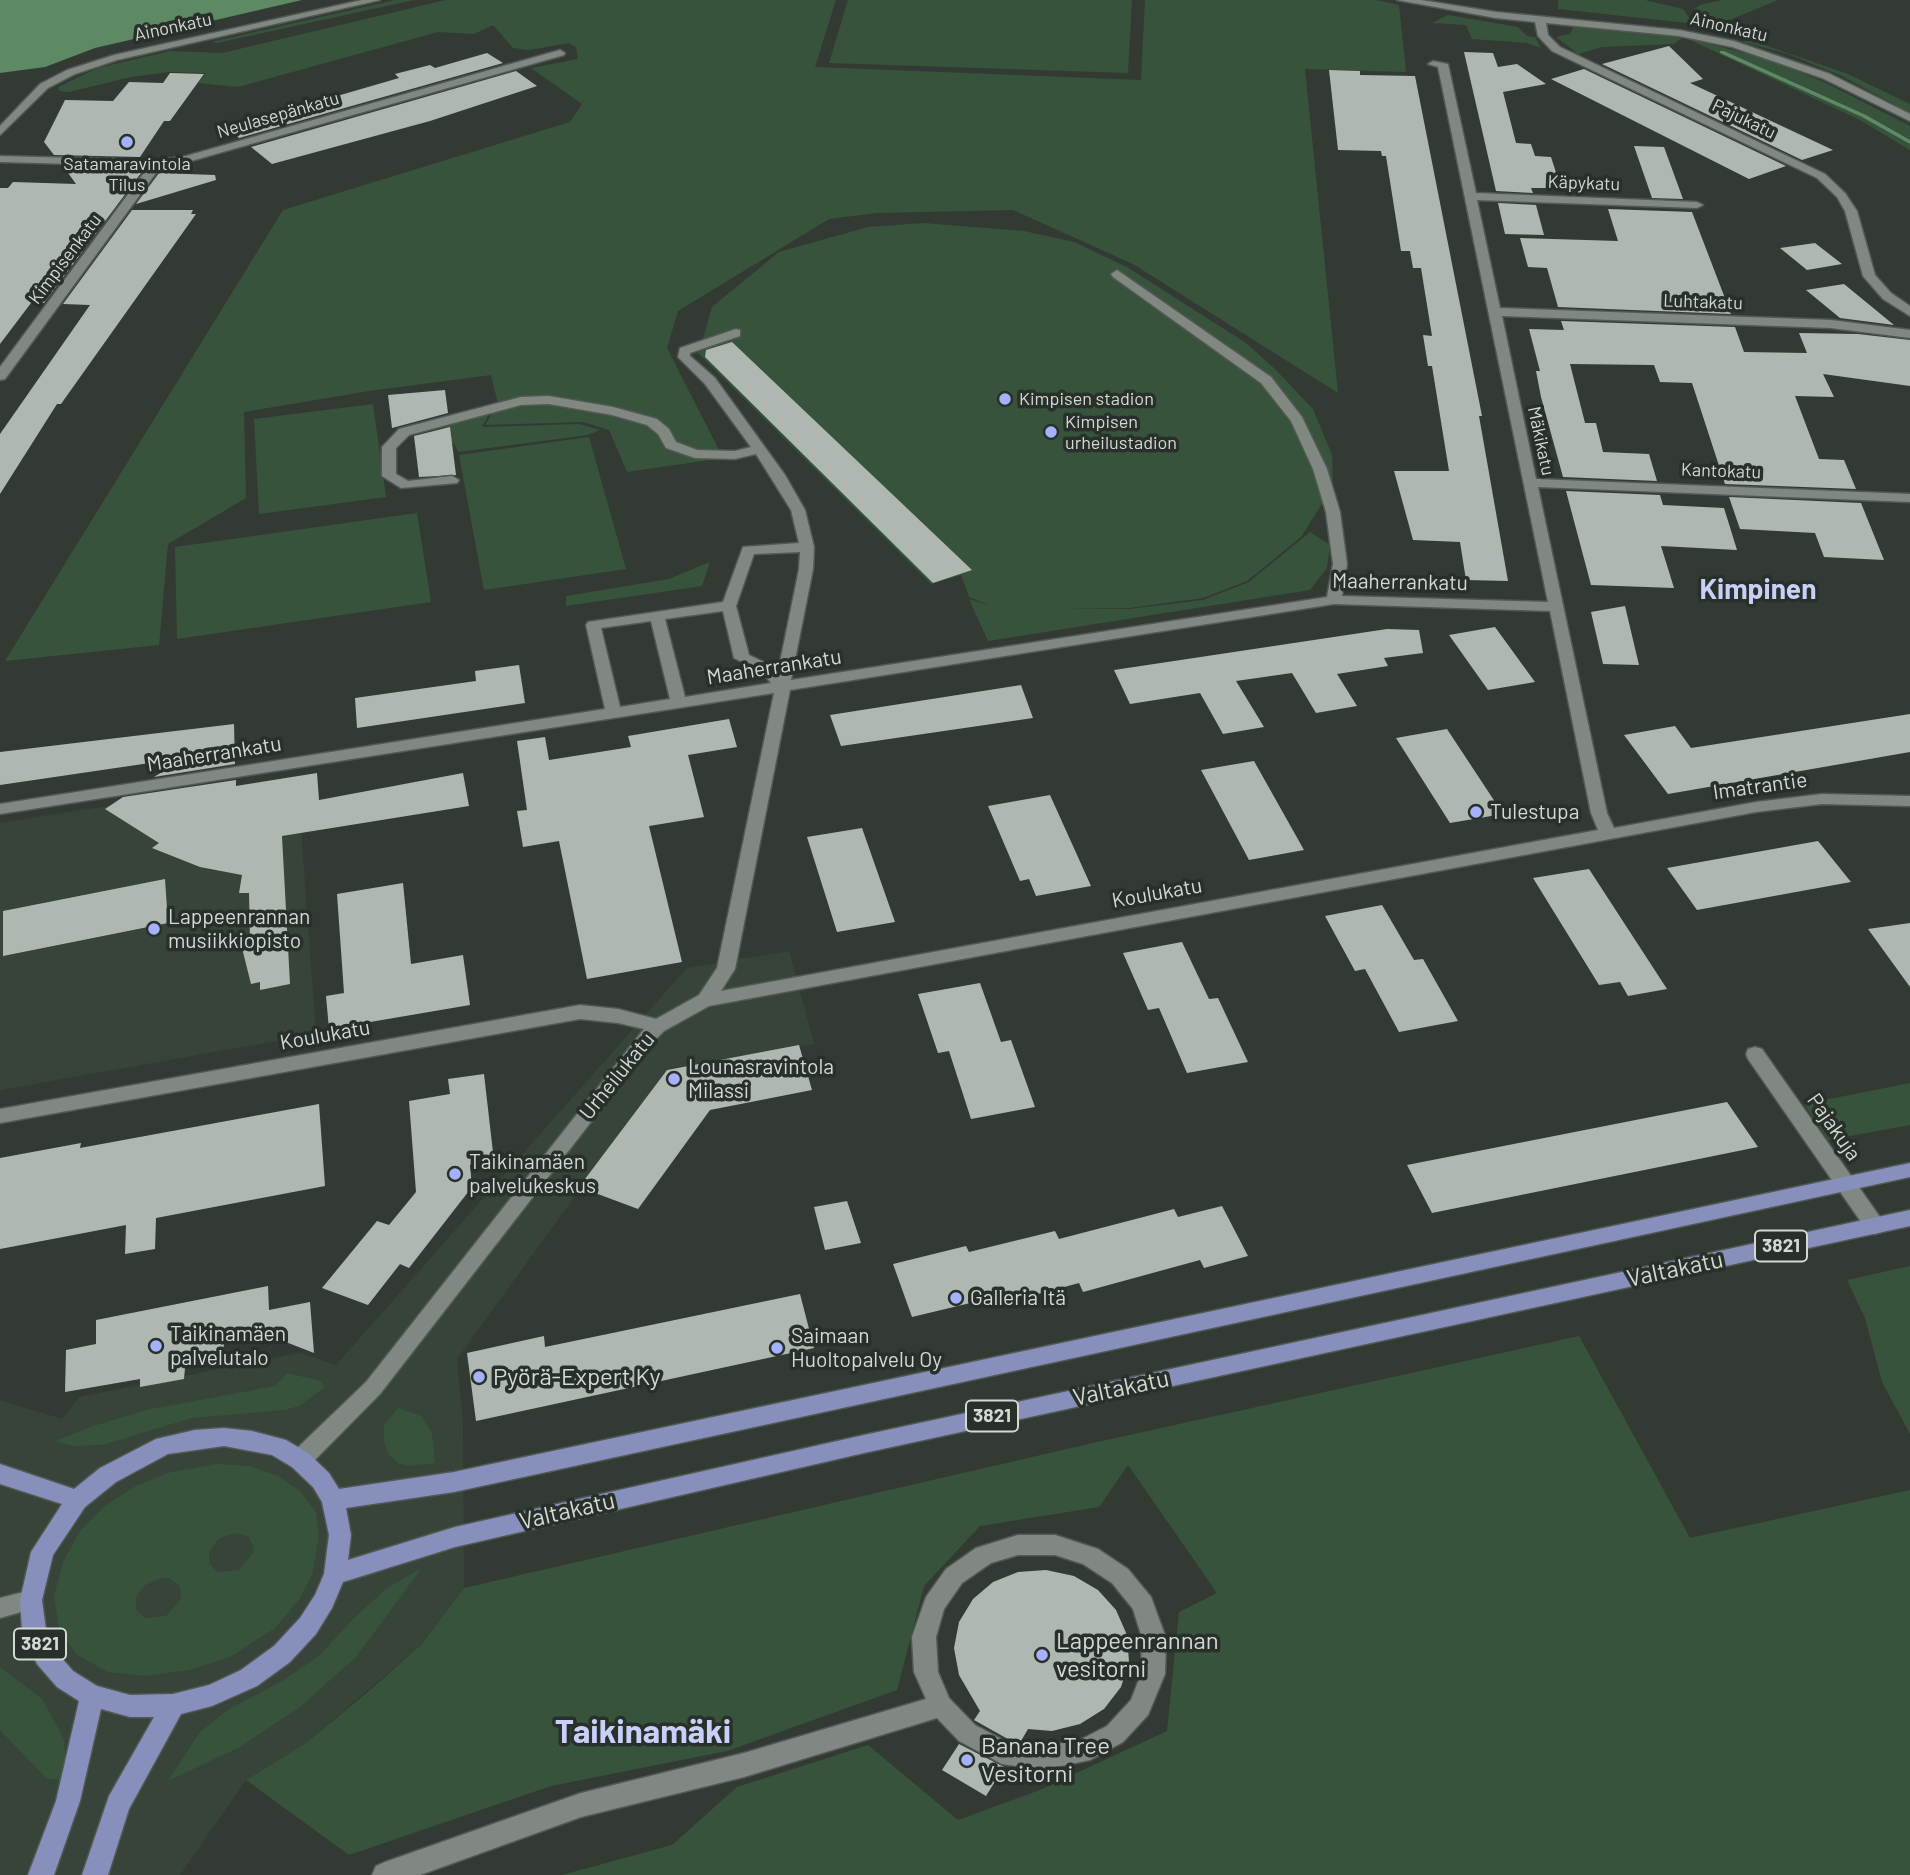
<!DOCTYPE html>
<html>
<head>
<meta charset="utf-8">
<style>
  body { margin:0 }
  canvas { display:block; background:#323a33 }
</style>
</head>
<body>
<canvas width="1910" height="1875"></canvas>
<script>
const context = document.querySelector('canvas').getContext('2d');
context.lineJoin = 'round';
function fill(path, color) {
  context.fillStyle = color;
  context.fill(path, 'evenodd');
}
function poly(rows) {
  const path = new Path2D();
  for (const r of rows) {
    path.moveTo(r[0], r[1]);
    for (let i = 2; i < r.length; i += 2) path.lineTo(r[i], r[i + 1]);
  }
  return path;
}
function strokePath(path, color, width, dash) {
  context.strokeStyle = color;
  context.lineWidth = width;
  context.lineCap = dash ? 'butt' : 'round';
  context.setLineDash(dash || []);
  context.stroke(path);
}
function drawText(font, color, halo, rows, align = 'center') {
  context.font = font + ' Barlow,sans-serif';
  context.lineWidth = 7;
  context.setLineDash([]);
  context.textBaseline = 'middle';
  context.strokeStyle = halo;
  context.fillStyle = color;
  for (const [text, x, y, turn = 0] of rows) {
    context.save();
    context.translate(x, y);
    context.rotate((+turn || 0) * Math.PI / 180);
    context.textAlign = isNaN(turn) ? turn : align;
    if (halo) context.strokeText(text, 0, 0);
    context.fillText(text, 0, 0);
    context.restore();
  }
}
const built = poly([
  [297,776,316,1034,0,1090,0,823],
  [789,951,814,1044,667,1069,457,1359,463,1424,464,1588,422,1644,306,1743,246,1780,180,1875,0,1875,0,1400,62,1419,79,1397,299,1353,336,1365,687,968]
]);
const green = poly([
  [395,0,414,0,217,43,211,42],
  [446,0,836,0,815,67,1141,80,1145,0,1376,0,1399,5,1406,72,1305,69,1338,393,1133,264,1013,210,877,213,829,219,678,311,667,348,723,458,627,472,609,430,583,422,485,425,498,404,491,375,369,391,244,412,246,498,168,544,159,645,5,661,283,210,570,122,582,104,531,68,578,59,576,47,569,43,529,50,513,48,493,25,474,34,438,32,238,87,198,83,206,73,169,72,131,77,69,92,60,91,58,87,98,68,170,51,222,53],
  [848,0,1132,0,1128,73,829,63],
  [1558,0,1645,0,1683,9,1689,18,1699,15,1694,9,1700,5,1722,0,1778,0,1715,26,1558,9],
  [1448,15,1518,27,1527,36,1535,37,1541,48,1527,43,1472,39,1466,25,1432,23],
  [1573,27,1640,32,1682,38,1674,44,1602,47,1578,54,1556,37,1570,34],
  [1684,37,1766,59,1826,83,1910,126,1910,150,1860,120],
  [1747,39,1848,74,1910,104,1910,113,1842,76,1788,54,1743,42],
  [923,223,1024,231,1074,242,1127,267,1246,343,1275,369,1313,409,1332,455,1333,486,1301,537,1247,581,1203,598,1129,608,1058,608,1129,609,1203,600,1249,582,1310,532,1330,545,1327,568,1310,590,988,641,969,599,991,606,969,597,961,575,931,584,695,350,703,339,712,307,779,252,868,227],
  [373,404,386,497,259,514,254,419],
  [489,414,482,427,579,424,600,430,588,435,458,452,454,443,416,449,421,437,471,417],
  [589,437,626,569,484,590,459,455],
  [417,513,431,602,177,639,175,547],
  [710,562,702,586,566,606,566,596,669,579],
  [1910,1083,1910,1125,1828,1140,1804,1104],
  [1910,1266,1910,1434,1882,1382,1865,1318,1847,1280],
  [1579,1336,1690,1538,1910,1490,1910,1875,562,1875,672,1845,737,1787,868,1745,958,1820,1040,1790,1167,1731,1179,1612,1217,1593,1128,1465,1099,1507,980,1526,924,1586,897,1690,727,1751,551,1786,349,1855,246,1780,306,1743,369,1691,422,1644,464,1588,1093,1443],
  [287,1373,321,1381,325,1387,299,1406,285,1410,192,1418,102,1445,73,1446,56,1441,90,1427,146,1410,275,1386],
  [398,1408,421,1416,432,1433,435,1463,409,1466,398,1463,388,1453,384,1442,384,1425],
  [217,1464,250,1466,276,1475,300,1491,316,1512,319,1536,312,1575,300,1598,275,1628,230,1657,189,1670,146,1676,108,1672,77,1655,59,1629,54,1596,63,1562,80,1531,105,1506,136,1486,171,1472],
  [234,1533,248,1536,254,1547,253,1553,239,1570,218,1572,209,1564,209,1552,218,1539],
  [161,1578,169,1578,180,1586,181,1599,166,1616,145,1618,136,1610,136,1597,145,1585],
  [421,1569,356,1657,300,1707,240,1747,168,1781,200,1732,229,1709,282,1681,320,1655,352,1620,388,1587],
  [0,1667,42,1699,64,1739,67,1781,46,1778,0,1730]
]);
const water = poly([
  [0,0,302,0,95,48,45,67,0,73]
]);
const stream = poly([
  [1720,51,1724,51,1866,115,1910,140,1910,144,1862,117,1720,53,1720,51]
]);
const building = poly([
  [1669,46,1703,79,1690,83,1833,150,1802,160,1602,64],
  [1464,52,1493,53,1498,67,1517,64,1546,84,1503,92,1516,143,1531,144,1535,156,1551,157,1561,188,1531,188,1533,193,1496,191],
  [487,53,503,63,239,138,227,128,399,78,395,74,430,65,435,68],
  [1584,69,1786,166,1749,179,1551,79],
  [1329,70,1360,71,1360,75,1415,76,1482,416,1479,416,1508,581,1466,580,1460,542,1413,540,1394,471,1449,471,1432,366,1428,366,1423,335,1432,336,1421,268,1413,268,1410,251,1401,251,1386,156,1382,156,1381,151,1338,150],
  [516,71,537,86,430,121,272,164,251,147],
  [170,73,204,74,170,121,164,121,140,157,54,155,44,142,65,100,113,101,129,82,163,83],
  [1634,146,1664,147,1683,199,1652,198],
  [63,166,132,168,129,173,141,173,44,303,31,303,0,344,0,188,8,188,13,182,76,184],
  [159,173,215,175,216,180,136,204],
  [1498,203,1536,205,1544,235,1505,234],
  [1608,209,1692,212,1731,314,1558,307,1547,268,1528,267,1520,238,1618,241],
  [132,210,193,210,191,214,196,214,61,404,57,404,0,494,0,434,90,305,63,304],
  [1815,243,1842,264,1807,270,1780,248],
  [1844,284,1894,325,1840,318,1806,290],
  [1561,321,1735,327,1744,352,1807,353,1799,333,1858,334,1910,340,1910,386,1823,374,1834,397,1795,396,1819,459,1844,460,1856,489,1725,484,1692,383,1660,382,1654,365,1570,364,1585,423,1596,423,1603,452,1649,454,1657,481,1563,477,1541,397,1536,371,1540,371,1529,329,1564,330],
  [732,342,972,570,933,583,705,357,706,350],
  [445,390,448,413,392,428,388,395],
  [450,427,456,475,419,477,414,436],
  [1566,491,1660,495,1663,505,1724,508,1737,550,1661,546,1674,588,1591,585],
  [1729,497,1861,503,1884,560,1824,557,1815,533,1740,529],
  [1625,606,1639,665,1603,664,1591,612],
  [1495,627,1535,682,1488,690,1449,635],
  [1387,629,1419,630,1423,653,1384,658,1388,666,1337,674,1357,706,1316,713,1292,673,1236,681,1264,727,1223,734,1200,693,1130,704,1114,670],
  [519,665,525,703,357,728,355,698,476,681,475,671],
  [1021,685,1033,718,841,746,830,715],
  [1910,714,1910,752,1668,794,1624,735,1675,726,1691,748],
  [729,719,737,747,688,755,704,817,649,826,682,962,587,979,559,841,523,847,517,811,527,810,517,741,545,737,549,760,631,747,628,736],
  [234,724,235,764,154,777,184,758,0,785,0,752],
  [1447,729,1503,814,1450,823,1396,738],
  [1254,761,1304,850,1249,860,1201,770],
  [317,773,319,800,463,773,469,806,282,836,290,984,260,990,260,982,251,984,241,944,250,940,249,893,239,893,242,875,200,867,152,848,159,843,105,809,123,797,236,780,236,786],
  [1050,795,1091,886,1036,896,1029,879,1020,881,988,806],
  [862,828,895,922,837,932,807,837],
  [1818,841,1851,882,1697,910,1667,868],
  [1589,869,1667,989,1628,996,1620,982,1599,985,1533,878],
  [165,879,168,923,3,956,3,911],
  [403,883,411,964,463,955,470,1005,329,1029,326,996,344,993,337,894],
  [1382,905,1414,960,1423,959,1458,1021,1399,1032,1365,969,1355,971,1325,916],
  [1910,923,1910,987,1868,929],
  [1182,942,1209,999,1218,998,1248,1062,1187,1073,1159,1008,1148,1010,1123,953],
  [980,983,1001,1042,1011,1040,1035,1107,971,1119,949,1051,938,1053,918,994],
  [799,1045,812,1090,710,1110,638,1209,579,1187,667,1070],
  [484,1074,494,1161,470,1165,472,1187,409,1268,400,1264,368,1305,322,1288,377,1221,389,1225,416,1192,409,1101,450,1094,448,1079],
  [1727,1102,1758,1147,1432,1213,1407,1165],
  [319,1104,325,1186,156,1218,155,1249,125,1254,126,1225,0,1249,0,1158,81,1143,80,1148],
  [847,1201,861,1243,825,1250,814,1207],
  [1222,1206,1248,1256,1204,1268,1200,1260,1083,1292,1079,1283,990,1307,987,1299,912,1317,893,1264,966,1246,969,1252,1055,1231,1059,1239,1174,1209,1178,1217],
  [268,1286,269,1310,310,1302,314,1353,273,1337,224,1344,223,1351,205,1354,204,1365,185,1368,184,1379,140,1387,140,1379,65,1392,66,1350,96,1344,96,1320],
  [800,1294,814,1348,476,1421,467,1353,544,1336,545,1347],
  [1046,1570,1074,1576,1098,1590,1116,1610,1127,1635,1129,1662,1121,1687,1104,1709,1080,1724,1052,1731,1028,1729,1021,1741,1006,1738,974,1720,980,1711,959,1675,954,1648,959,1622,973,1599,993,1582,1018,1572],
  [959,1744,1004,1767,986,1796,942,1770]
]);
const minor = poly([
  [362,0,380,0,117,60,75,74,48,88,0,135,0,126,40,84,67,70,114,55,362,0],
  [1397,0,1421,0,1496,12,1679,30,1734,41,1830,74,1910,114,1910,121,1822,78,1732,47,1679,36,1546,23,1548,35,1560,47,1825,174,1845,193,1857,211,1875,275,1891,293,1910,306,1910,316,1883,299,1863,276,1845,211,1837,197,1817,178,1552,51,1538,36,1535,22,1496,18,1397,0],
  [560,50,565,53,564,55,191,161,161,166,5,379,0,380,0,367,149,166,0,162,0,156,157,160,186,156,560,50],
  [1433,61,1448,64,1476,193,1697,202,1703,205,1697,208,1477,200,1500,308,1831,320,1910,330,1910,338,1831,328,1502,316,1536,479,1910,494,1910,502,1538,487,1607,813,1614,828,1756,802,1822,794,1910,796,1910,806,1822,804,1756,812,709,1006,664,1031,653,1042,380,1394,308,1467,300,1469,292,1467,289,1460,292,1453,366,1382,644,1029,618,1023,580,1019,0,1123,0,1109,580,1005,618,1009,656,1019,699,995,717,968,774,693,0,814,0,804,605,709,586,625,588,622,723,602,743,547,799,543,791,510,756,454,735,459,695,458,666,448,658,434,647,425,612,415,549,404,521,405,409,435,396,448,396,474,408,481,452,476,459,480,457,483,401,488,382,476,382,447,399,429,521,397,549,396,613,407,657,419,669,429,676,442,697,450,735,451,751,447,705,384,678,357,680,348,736,329,740,330,740,336,690,353,690,356,715,378,785,475,805,510,814,547,813,569,791,680,1327,597,1333,564,1326,512,1313,469,1291,421,1261,383,1113,277,1111,274,1117,270,1271,377,1302,417,1327,469,1340,512,1347,564,1342,596,1548,602,1438,67,1428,64,1433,61],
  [800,552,799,569,778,672,772,666,749,655,736,606,754,554,800,552],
  [1334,604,1550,611,1591,813,1598,830,721,991,735,969,790,690,1334,604],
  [723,611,734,658,762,672,771,683,685,697,665,619,723,611],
  [651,621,670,699,620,707,601,628,651,621],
  [1755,1047,1762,1049,1882,1220,1885,1226,1882,1232,1875,1234,1868,1232,1748,1059,1746,1054,1748,1049,1755,1047],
  [1018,1535,1055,1535,1098,1549,1128,1569,1151,1597,1166,1638,1165,1674,1148,1715,1123,1742,1090,1760,1042,1770,1002,1764,959,1741,937,1718,744,1777,581,1817,420,1875,372,1875,376,1866,385,1862,581,1793,744,1753,926,1699,914,1672,912,1637,926,1597,946,1569,976,1548,1018,1535],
  [1018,1555,1055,1555,1083,1564,1112,1583,1133,1609,1142,1638,1141,1674,1131,1700,1107,1726,1078,1741,1042,1746,1005,1741,975,1725,949,1698,938,1672,936,1637,944,1609,962,1583,991,1563,1018,1555],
  [31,1590,39,1593,42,1600,39,1607,0,1618,0,1598,31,1590]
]);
const major = poly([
  [1910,1163,1910,1177,454,1492,346,1508,351,1535,348,1560,455,1527,864,1435,1910,1210,1910,1226,864,1453,455,1547,343,1582,332,1608,316,1634,290,1662,257,1686,212,1706,181,1714,129,1809,108,1875,82,1875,109,1796,154,1717,130,1717,101,1709,80,1801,54,1875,28,1875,56,1801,79,1701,57,1687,37,1664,22,1630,20,1600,31,1552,62,1504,0,1484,0,1464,74,1489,100,1468,156,1439,195,1430,224,1428,252,1431,286,1440,308,1453,329,1473,339,1489,454,1472,1910,1163],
  [224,1446,272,1455,292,1467,313,1487,322,1502,329,1535,324,1574,315,1595,300,1618,274,1646,241,1670,209,1685,173,1694,130,1695,97,1686,73,1671,54,1649,46,1630,42,1600,53,1555,85,1507,116,1482,168,1454,224,1446]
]);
const markers = [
  [127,142,7,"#a6b1fc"],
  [1005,399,7,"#a6b1fc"],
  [1051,432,7,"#a6b1fc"],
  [1476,812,7,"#a6b1fc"],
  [154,929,7,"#a6b1fc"],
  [674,1079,7,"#a6b1fc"],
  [455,1174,7,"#a6b1fc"],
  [956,1298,7,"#a6b1fc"],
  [156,1346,7,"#a6b1fc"],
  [777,1348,7,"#a6b1fc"],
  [479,1377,7,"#a6b1fc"],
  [1042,1655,7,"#a6b1fc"],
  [967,1760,7,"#a6b1fc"]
];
const farStreetnames = [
  ["Ainonkatu",173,27,-12],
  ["Ainonkatu",1729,27,13],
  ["Neulasepänkatu",278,115,-16],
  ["Pajukatu",1744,119,26],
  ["Käpykatu",1584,183,2],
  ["Kimpisenkatu",65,259,-53],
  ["Luhtakatu",1703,302,2],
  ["Mäkikatu",1541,441,78],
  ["Kantokatu",1721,471,2]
];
const farPoinames = [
  ["Satamaravintola",127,164,"center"],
  ["Tilus",127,185,"center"],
  ["Kimpisen stadion",1019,399],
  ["Kimpisen",1065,422],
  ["urheilustadion",1065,443]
];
const shields = [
  [1781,1246,52],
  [992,1416,52],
  [40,1644,52]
];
const shieldNames = [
  ["3821",1781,1246],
  ["3821",992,1416],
  ["3821",40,1644]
];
const streetNames = [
  ["Maaherrankatu",1400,582,1],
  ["Maaherrankatu",774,667,-9],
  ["Maaherrankatu",214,754,-9],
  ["Imatrantie",1760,786,-8],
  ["Koulukatu",1157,893,-10],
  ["Koulukatu",325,1035,-10],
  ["Urheilukatu",617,1076,-51],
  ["Pajakuja",1834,1127,55]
];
const poiNames = [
  ["Tulestupa",1490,812],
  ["Lappeenrannan",168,917],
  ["musiikkiopisto",168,941],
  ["Lounasravintola",688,1067],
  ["Milassi",688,1091],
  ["Taikinamäen",469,1162],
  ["palvelukeskus",469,1186],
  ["Galleria Itä",970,1298],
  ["Taikinamäen",170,1334],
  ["palvelutalo",170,1358],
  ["Saimaan",791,1336],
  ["Huoltopalvelu Oy",791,1360]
];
const nearStreetnames = [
  ["Valtakatu",1675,1269,-12],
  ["Valtakatu",1121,1388,-12],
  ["Valtakatu",567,1511,-13]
];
const nearPoinames = [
  ["Pyörä-Expert Ky",493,1377],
  ["Lappeenrannan",1056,1641],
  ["vesitorni",1056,1669],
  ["Banana Tree",981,1746],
  ["Vesitorni",981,1774]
];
const districtNames = [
  ["Kimpinen",1758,590]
];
const nearDistrictnames = [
  ["Taikinamäki",643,1732]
];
fill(built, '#374439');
fill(green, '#37533c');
fill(water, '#5d8965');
fill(stream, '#5d8965');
fill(building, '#afb8b0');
strokePath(minor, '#525853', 3);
strokePath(major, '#525853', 3);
fill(minor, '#808881');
fill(major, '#8790bc');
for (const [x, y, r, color] of markers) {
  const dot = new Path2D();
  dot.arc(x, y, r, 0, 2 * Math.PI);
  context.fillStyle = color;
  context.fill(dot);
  strokePath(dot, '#283029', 2.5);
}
drawText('18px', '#d5d9d5', '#283029', farStreetnames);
drawText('18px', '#d5d9d5', '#283029', farPoinames, 'left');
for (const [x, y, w] of shields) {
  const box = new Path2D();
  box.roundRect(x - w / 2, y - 15.5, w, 31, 5);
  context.fillStyle = '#283029';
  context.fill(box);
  strokePath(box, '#d5d9d5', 2);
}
drawText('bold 19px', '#d5d9d5', null, shieldNames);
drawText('21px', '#d5d9d5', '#283029', streetNames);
drawText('21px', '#d5d9d5', '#283029', poiNames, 'left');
drawText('24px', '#d5d9d5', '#283029', nearStreetnames);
drawText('24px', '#d5d9d5', '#283029', nearPoinames, 'left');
drawText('bold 28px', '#c8d0fa', '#283029', districtNames);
drawText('bold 33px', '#c8d0fa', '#283029', nearDistrictnames);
</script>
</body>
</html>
